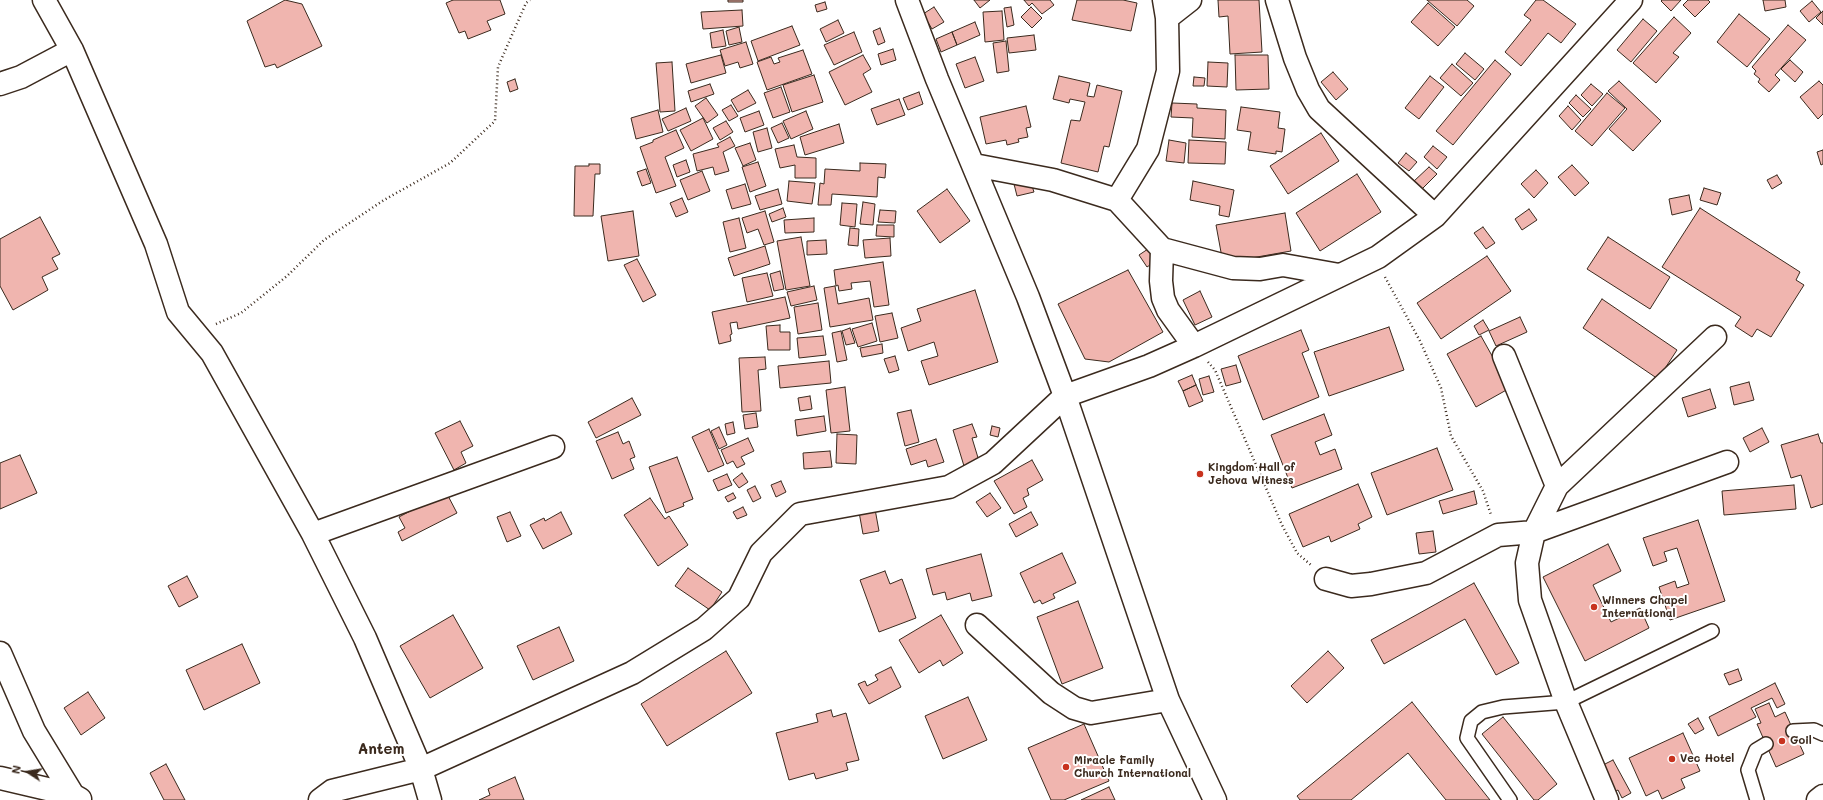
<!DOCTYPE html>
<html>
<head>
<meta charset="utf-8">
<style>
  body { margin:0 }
  #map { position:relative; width:1823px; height:800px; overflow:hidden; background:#fff; font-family:Mali,sans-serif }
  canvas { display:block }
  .north { position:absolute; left:8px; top:752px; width:40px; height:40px; -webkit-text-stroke:3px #fff; paint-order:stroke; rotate:282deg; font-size:11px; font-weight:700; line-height:16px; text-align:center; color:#3b2a1e }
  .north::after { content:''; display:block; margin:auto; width:14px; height:18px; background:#3b2a1e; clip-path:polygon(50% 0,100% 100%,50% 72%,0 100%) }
</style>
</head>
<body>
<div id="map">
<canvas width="1823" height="800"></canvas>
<div class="north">N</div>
</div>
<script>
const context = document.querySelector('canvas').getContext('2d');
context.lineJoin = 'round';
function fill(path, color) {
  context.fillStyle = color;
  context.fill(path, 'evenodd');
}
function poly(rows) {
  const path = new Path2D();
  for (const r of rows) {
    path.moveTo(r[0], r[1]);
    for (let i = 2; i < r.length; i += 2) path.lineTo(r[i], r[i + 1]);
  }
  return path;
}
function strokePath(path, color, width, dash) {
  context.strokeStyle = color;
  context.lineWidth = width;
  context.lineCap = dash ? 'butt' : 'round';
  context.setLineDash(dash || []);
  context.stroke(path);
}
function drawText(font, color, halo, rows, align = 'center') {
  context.font = font + ' Mali,sans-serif';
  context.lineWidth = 4;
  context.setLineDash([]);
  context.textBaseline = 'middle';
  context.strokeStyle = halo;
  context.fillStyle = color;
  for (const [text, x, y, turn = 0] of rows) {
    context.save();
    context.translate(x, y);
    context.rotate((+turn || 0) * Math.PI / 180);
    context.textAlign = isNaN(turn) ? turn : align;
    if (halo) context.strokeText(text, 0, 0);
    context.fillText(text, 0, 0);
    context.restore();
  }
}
const building = poly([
  [285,0,302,4,322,46,277,68,275,64,265,67,247,21,285,0],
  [453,0,500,0,505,14,487,21,491,30,468,39,465,31,459,33,446,3,453,0],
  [728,0,743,0,743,2,728,2,728,0],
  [974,0,990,0,980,8,974,0],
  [1024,0,1050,0,1054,5,1042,14,1032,3,1029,6,1024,0],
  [1077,0,1123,0,1137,3,1131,31,1072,20,1077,0],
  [1218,0,1259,0,1262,52,1230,54,1228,16,1219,17,1218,0],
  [1427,0,1467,0,1474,6,1457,26,1427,0],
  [1536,0,1543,0,1576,24,1561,43,1548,33,1521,66,1505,52,1531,20,1524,15,1536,0],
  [1662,0,1681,0,1671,11,1661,1,1662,0],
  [1688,0,1708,0,1710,2,1695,17,1683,5,1688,0],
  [1763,0,1785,0,1786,7,1765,11,1763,0],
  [1812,1,1821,12,1809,22,1800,11,1812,1],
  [825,2,827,9,817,12,815,5,825,2],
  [1428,3,1455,27,1438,46,1411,22,1428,3],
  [934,7,944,22,932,29,923,14,934,7],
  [1011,7,1014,25,1007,27,1004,8,1011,7],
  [1031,7,1042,18,1032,28,1021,17,1031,7],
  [742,10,743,26,703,29,701,12,742,10],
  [1002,11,1004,40,985,42,983,12,1002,11],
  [1823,11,1823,25,1816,18,1823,11],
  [1739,14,1770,39,1747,67,1717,42,1739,14],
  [1674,17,1691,33,1673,53,1679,57,1656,83,1633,63,1674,17],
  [1643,19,1657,31,1631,62,1617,50,1643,19],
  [838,20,844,33,826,42,820,29,838,20],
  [975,22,980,35,957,45,952,32,975,22],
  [1788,25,1806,40,1775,75,1780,80,1769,92,1758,82,1760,79,1754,74,1756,71,1752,67,1788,25],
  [792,26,800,45,758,61,751,41,792,26],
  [739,27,742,42,729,45,726,31,739,27],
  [880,28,885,42,878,45,873,31,880,28],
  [723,30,726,46,712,48,710,33,723,30],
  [854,32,862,52,834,65,824,45,854,32],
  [952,32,957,45,941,52,936,39,952,32],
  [1034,35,1036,50,1009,53,1007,38,1034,35],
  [1006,41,1009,71,997,73,993,43,1006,41],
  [746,42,753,64,740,68,738,62,725,66,720,50,746,42],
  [893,49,896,60,881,65,878,54,893,49],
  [803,50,812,74,767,90,757,62,771,57,774,64,780,62,778,58,803,50],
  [1465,53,1484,69,1475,80,1456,64,1465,53],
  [721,55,726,73,691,83,686,64,721,55],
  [863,55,871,69,863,74,872,92,845,105,829,72,863,55],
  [1235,55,1268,55,1269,89,1236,90,1235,55],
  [975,57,984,81,965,88,956,64,975,57],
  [1495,60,1511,74,1453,145,1436,131,1495,60],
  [1790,60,1803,72,1795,82,1781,69,1790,60],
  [672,62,675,111,660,112,656,63,672,62],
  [1208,62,1228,63,1227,87,1207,86,1208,62],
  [1452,64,1473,83,1461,96,1440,78,1452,64],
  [1333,72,1348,89,1336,100,1321,82,1333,72],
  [814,75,823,102,792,112,783,85,814,75],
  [1059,76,1090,83,1087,96,1094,97,1097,85,1122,91,1109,147,1104,146,1098,172,1061,163,1071,120,1080,121,1085,102,1070,99,1069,103,1053,99,1059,76],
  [1430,76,1444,87,1419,119,1405,108,1430,76],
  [1194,77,1205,78,1204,86,1193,86,1194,77],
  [515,79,518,89,510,92,507,82,515,79],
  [1619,81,1661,121,1633,151,1609,129,1627,109,1608,91,1619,81],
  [1819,81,1823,85,1823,114,1818,119,1800,97,1819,81],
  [710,84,714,94,691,102,688,91,710,84],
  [1591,84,1603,94,1592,106,1581,95,1591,84],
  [781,87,790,112,773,118,764,93,781,87],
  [748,90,756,103,738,112,731,100,748,90],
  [919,92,923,104,908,110,903,98,919,92],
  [1607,93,1625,108,1592,146,1575,131,1607,93],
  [1576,95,1591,109,1583,117,1569,103,1576,95],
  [706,98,718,115,707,123,695,106,706,98],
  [899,99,905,115,877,125,871,109,899,99],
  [1172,103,1197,104,1197,108,1226,110,1225,139,1192,137,1193,118,1171,117,1172,103],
  [731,105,738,116,729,121,722,110,731,105],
  [1026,106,1031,127,1026,128,1028,137,1018,139,1019,142,1007,145,1006,140,986,144,980,117,1026,106],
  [1568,106,1581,120,1572,130,1559,116,1568,106],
  [1241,107,1280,112,1278,128,1285,129,1282,152,1276,151,1276,154,1248,150,1251,132,1237,130,1241,107],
  [686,108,691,121,668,131,662,119,686,108],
  [658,110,663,132,636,139,631,118,658,110],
  [759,111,764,125,745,132,740,118,759,111],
  [806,111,813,129,791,139,783,121,806,111],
  [703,118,713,139,691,151,680,130,703,118],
  [726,121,733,132,720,140,713,128,726,121],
  [782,123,789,138,778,143,771,128,782,123],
  [839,124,844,143,805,155,800,137,839,124],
  [767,128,772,148,758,152,753,132,767,128],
  [676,130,684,148,665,157,676,186,656,193,640,147,653,142,653,140,676,130],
  [1321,133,1339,161,1288,194,1270,166,1321,133],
  [730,137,735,146,723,152,729,171,715,175,713,167,697,171,693,154,719,147,717,144,730,137],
  [1169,140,1186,143,1184,163,1166,161,1169,140],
  [1189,140,1226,142,1225,164,1188,163,1189,140],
  [750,143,756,160,743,166,735,148,750,143],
  [794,145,797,157,816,158,816,178,795,178,795,165,780,168,775,149,794,145],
  [1433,146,1447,157,1437,169,1424,157,1433,146],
  [1823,150,1823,164,1821,165,1817,152,1823,150],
  [1406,153,1417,162,1409,171,1398,163,1406,153],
  [686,160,690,172,677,177,673,165,686,160],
  [758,162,766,186,750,192,742,167,758,162],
  [860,163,886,164,885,178,878,177,877,197,832,194,831,205,818,205,820,183,824,184,825,169,860,171,860,163],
  [589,164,600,164,600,174,595,174,593,216,574,216,575,166,589,166,589,164],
  [1572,165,1589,183,1575,196,1558,177,1572,165],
  [1429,167,1437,174,1421,190,1413,182,1429,167],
  [646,169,651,183,642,186,637,172,646,169],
  [1536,170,1548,183,1534,198,1521,184,1536,170],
  [702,171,710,191,688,200,680,180,702,171],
  [1357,174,1381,212,1320,251,1296,213,1357,174],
  [1777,175,1782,183,1772,189,1767,180,1777,175],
  [1030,180,1034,192,1017,196,1014,184,1030,180],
  [789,181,815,183,812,204,787,201,789,181],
  [1193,181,1234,190,1229,217,1219,215,1220,206,1190,200,1193,181],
  [745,184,751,204,732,209,726,190,745,184],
  [1704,188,1721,193,1717,205,1700,200,1704,188],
  [778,189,782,204,760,210,755,196,778,189],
  [947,189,970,221,940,243,917,211,947,189],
  [1689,195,1692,210,1672,215,1669,199,1689,195],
  [682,198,688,212,676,217,670,203,682,198],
  [863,202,875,204,873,225,860,224,863,202],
  [842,203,857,204,855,227,840,225,842,203],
  [783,208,786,217,772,222,769,214,783,208],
  [1700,208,1800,272,1796,280,1804,285,1771,337,1757,329,1752,337,1735,326,1741,317,1662,267,1700,208],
  [1529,209,1537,220,1522,230,1515,219,1529,209],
  [880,210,896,211,895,223,878,222,880,210],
  [633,211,639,256,608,261,601,216,633,211],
  [765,211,774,242,764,245,758,229,747,233,742,218,765,211],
  [1285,213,1291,251,1223,263,1216,225,1285,213],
  [40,217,60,254,52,258,58,269,42,277,48,290,13,310,0,286,0,239,40,217],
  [739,218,746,248,730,252,723,222,739,218],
  [814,218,814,232,785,233,784,220,814,218],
  [877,225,894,225,894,237,876,236,877,225],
  [1483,227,1495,243,1486,249,1474,233,1483,227],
  [850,228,859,229,858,246,848,245,850,228],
  [801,237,810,286,786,290,777,241,801,237],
  [1608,237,1670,277,1650,309,1587,269,1608,237],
  [890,238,891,256,865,258,863,240,890,238],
  [826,240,827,254,807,255,807,241,826,240],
  [765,246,770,264,734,276,728,258,765,246],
  [1148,249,1156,261,1147,267,1139,255,1148,249],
  [1487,256,1511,291,1441,339,1417,303,1487,256],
  [637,259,656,295,643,302,624,265,637,259],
  [883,262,889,305,874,307,870,281,851,283,852,289,839,291,838,285,836,286,834,270,883,262],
  [1128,270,1163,332,1109,362,1085,359,1058,304,1128,270],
  [780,271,784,289,774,291,770,274,780,271],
  [767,273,773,296,747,302,742,278,767,273],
  [814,286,817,300,791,306,787,292,814,286],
  [835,286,838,304,869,298,873,320,830,327,824,288,835,286],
  [975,290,998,362,929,385,921,361,938,356,934,342,908,351,901,328,921,321,917,309,975,290],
  [1200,291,1212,317,1195,325,1183,300,1200,291],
  [785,297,790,318,738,329,737,322,730,323,732,334,730,335,731,341,719,344,712,312,785,297],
  [1602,299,1677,350,1658,379,1583,328,1602,299],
  [818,303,822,330,798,334,794,307,818,303],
  [892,313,898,338,880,342,875,316,892,313],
  [1520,317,1527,332,1496,346,1489,331,1520,317],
  [1483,320,1489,330,1479,335,1474,326,1483,320],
  [872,323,877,341,858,347,852,329,872,323],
  [780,325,780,332,790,332,790,350,768,350,766,326,780,325],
  [1389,327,1404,370,1329,396,1314,352,1389,327],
  [850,328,855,343,846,345,842,331,850,328],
  [1301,330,1309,350,1302,353,1319,397,1263,420,1238,356,1301,330],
  [841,331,847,360,837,362,832,333,841,331],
  [823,336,826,355,799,358,797,338,823,336],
  [1481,336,1510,388,1476,407,1447,354,1481,336],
  [882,344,883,353,862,357,860,348,882,344],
  [895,356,899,370,889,373,884,359,895,356],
  [765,357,766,369,758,370,761,411,742,412,739,358,765,357],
  [829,361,831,383,780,388,778,366,829,361],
  [1236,365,1241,382,1226,386,1221,369,1236,365],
  [1192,375,1196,385,1183,391,1178,381,1192,375],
  [1209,376,1214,392,1203,395,1199,379,1209,376],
  [1749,382,1754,400,1734,405,1730,387,1749,382],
  [1196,385,1203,401,1189,407,1183,391,1196,385],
  [845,387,850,431,831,433,826,390,845,387],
  [1710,389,1716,408,1688,417,1682,398,1710,389],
  [810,396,812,409,800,411,798,398,810,396],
  [632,398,641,415,596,438,588,422,632,398],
  [911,410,919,442,905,446,897,413,911,410],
  [756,413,758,427,745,429,743,415,756,413],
  [1324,414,1332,435,1315,442,1320,455,1335,449,1342,469,1292,488,1271,435,1324,414],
  [824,416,826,431,797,436,795,420,824,416],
  [460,421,473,446,461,452,466,463,454,470,435,433,460,421],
  [733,422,735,433,727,435,725,424,733,422],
  [972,424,977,437,972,438,979,461,964,466,953,430,972,424],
  [992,426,1000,428,998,437,990,435,992,426],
  [719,427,727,445,719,449,711,431,719,427],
  [1762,428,1769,442,1750,452,1743,438,1762,428],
  [709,429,724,465,708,472,692,437,709,429],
  [618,432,623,444,629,441,635,457,630,459,634,469,612,479,596,441,618,432],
  [837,434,857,435,856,464,836,463,837,434],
  [1818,434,1821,443,1823,443,1823,504,1811,508,1801,475,1791,478,1781,445,1818,434],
  [748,438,754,451,741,457,745,464,737,468,733,461,727,464,721,450,748,438],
  [936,439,944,462,928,467,926,460,911,465,906,449,936,439],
  [1437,448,1453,490,1387,515,1371,473,1437,448],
  [830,451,832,467,804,469,803,453,830,451],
  [20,455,37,493,0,509,0,463,20,455],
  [677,457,693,499,683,503,684,506,666,513,649,467,677,457],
  [1032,460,1043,480,1027,489,1029,495,1023,498,1027,507,1014,514,994,481,1032,460],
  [742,473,748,482,739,488,733,480,742,473],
  [727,474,732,485,718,491,713,480,727,474],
  [781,481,786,492,776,497,771,485,781,481],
  [1358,484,1372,517,1358,524,1360,529,1331,542,1329,536,1303,547,1289,514,1358,484],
  [1794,485,1796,509,1724,515,1722,491,1794,485],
  [755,486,761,498,753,502,747,490,755,486],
  [1474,491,1477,504,1443,514,1439,501,1474,491],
  [446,492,457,513,402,541,398,532,405,528,399,517,446,492],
  [733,493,736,498,728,502,725,497,733,493],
  [990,493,1001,508,987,517,976,502,990,493],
  [650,498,665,519,669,516,688,545,658,566,624,515,650,498],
  [743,507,747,515,737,519,733,512,743,507],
  [875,509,879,531,863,534,859,512,875,509],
  [510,512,521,536,507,542,497,517,510,512],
  [561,512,572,534,543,549,530,525,544,518,545,521,561,512],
  [1031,512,1038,525,1016,537,1009,524,1031,512],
  [1698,520,1725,601,1670,620,1659,587,1675,581,1677,588,1689,584,1677,548,1664,552,1667,561,1653,566,1643,538,1698,520],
  [1433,531,1436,552,1419,554,1416,533,1433,531],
  [1608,544,1621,571,1593,585,1611,622,1640,608,1649,628,1585,661,1543,577,1608,544],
  [1062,553,1076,583,1053,594,1055,598,1042,604,1040,600,1034,603,1020,573,1062,553],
  [981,554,992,596,972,601,970,593,947,600,945,592,933,595,926,569,981,554],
  [688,568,722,592,710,610,675,586,688,568],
  [885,571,890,584,902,579,916,618,879,632,860,580,885,571],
  [187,576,198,597,179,607,168,586,187,576],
  [1474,583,1519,663,1496,675,1465,619,1384,664,1371,640,1474,583],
  [1078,601,1103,668,1062,684,1037,617,1078,601],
  [453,615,483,668,430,698,400,646,453,615],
  [941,615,963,653,943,666,940,660,919,673,899,640,941,615],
  [559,627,574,661,533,680,517,646,559,627],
  [242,644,260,683,204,710,186,670,242,644],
  [726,651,752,693,667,746,641,704,726,651],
  [1328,651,1344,668,1307,703,1291,686,1328,651],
  [891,667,901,687,869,704,858,684,865,681,867,686,878,680,875,675,891,667],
  [1738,669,1742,680,1729,685,1724,674,1738,669],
  [1775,683,1785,704,1777,708,1772,698,1751,708,1756,717,1718,736,1709,717,1775,683],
  [88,692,105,718,81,735,64,708,88,692],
  [968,697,987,740,943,759,925,716,968,697],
  [1412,702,1490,800,1446,800,1408,753,1351,800,1300,800,1297,796,1412,702],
  [1769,703,1775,717,1785,712,1804,754,1776,767,1757,724,1761,723,1755,709,1769,703],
  [831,710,833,717,846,713,859,760,846,763,848,770,816,779,814,773,789,780,776,733,818,722,816,714,831,710],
  [1503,717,1557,784,1538,800,1534,800,1482,734,1503,717],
  [1698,718,1704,729,1695,734,1688,724,1698,718],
  [1084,724,1109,781,1064,800,1051,800,1028,748,1084,724],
  [1683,733,1700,771,1681,779,1685,788,1662,799,1658,790,1646,796,1629,758,1683,733],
  [1613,760,1631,793,1622,798,1618,790,1612,793,1599,767,1613,760],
  [166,764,185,800,164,800,150,773,166,764],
  [515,777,524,800,479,800,490,795,488,789,515,777],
  [1109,787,1115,800,1081,800,1109,787]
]);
const path = poly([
  [1385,277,1420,341,1441,388,1451,436,1483,491,1491,515],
  [216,324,241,313,287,276,324,240,384,200,450,163,495,121,498,67,526,3,530,0],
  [1208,362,1215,370,1282,525,1297,553,1311,565]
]);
const service = poly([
  [1793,731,1814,730,1823,734],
  [1510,800,1467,738,1471,721,1482,712,1503,707,1566,702,1712,631],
  [1757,800,1748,770,1756,750,1766,744]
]);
const minor = poly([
  [44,0,72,50,156,244,178,312,212,353,313,534,365,638,421,769,430,800],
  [907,0,937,79,1028,297,1065,396,1149,366,1194,346,1378,257,1435,216,1631,0],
  [1277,0,1295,58,1308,90,1319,109,1435,216],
  [1167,18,1190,0],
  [0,84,21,77,72,50],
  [974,165,1053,180,1117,200,1162,249,1161,281,1163,298,1168,310,1194,346],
  [1117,200,1148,149,1168,71,1167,18,1164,0],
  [1162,249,1233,268,1260,269,1283,265,1339,275],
  [1504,356,1557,486],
  [313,534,553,447],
  [1326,579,1351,586,1371,584,1426,573,1498,535,1534,532,1557,486,1715,337],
  [977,625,1051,693,1074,708,1091,713,1168,700],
  [0,653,34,731,73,795],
  [0,778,73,795,80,799],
  [320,800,332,791,421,769,632,673,704,629,739,598,761,553,800,514,949,487,993,463,1065,396,1168,700,1215,800],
  [1607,800,1566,702,1530,600,1527,563,1534,532,1727,462]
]);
const tertiary = poly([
  [1818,800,1823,796]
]);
const markers = [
  [1200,474,4,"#c8321e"],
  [1594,607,4,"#c8321e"],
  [1782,741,4,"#c8321e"],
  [1672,759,4,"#c8321e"],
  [1066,767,4,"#c8321e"]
];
const poiNames = [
  ["Kingdom Hall of",1208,468],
  ["Jehova Witness",1208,481],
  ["Winners Chapel",1602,601],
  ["International",1602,614],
  ["Goil",1790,741],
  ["Vec Hotel",1680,759],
  ["Miracle Family",1074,761],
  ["Church International",1074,774]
];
const districtNames = [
  ["Antem",381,749]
];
fill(building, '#f0b5af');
strokePath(building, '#3b2a1e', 1);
strokePath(service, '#3b2a1e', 16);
strokePath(minor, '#3b2a1e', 25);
strokePath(tertiary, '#3b2a1e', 25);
strokePath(path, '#3b2a1e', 2.5, [1, 3]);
strokePath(service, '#fff', 13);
strokePath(minor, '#fff', 22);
strokePath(tertiary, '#fff', 22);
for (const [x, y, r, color] of markers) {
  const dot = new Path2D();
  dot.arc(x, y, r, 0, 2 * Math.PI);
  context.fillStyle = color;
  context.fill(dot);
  strokePath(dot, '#fff', 1.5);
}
drawText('bold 11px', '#3b2a1e', '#fff', poiNames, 'left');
drawText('bold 15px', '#3b2a1e', '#fff', districtNames);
</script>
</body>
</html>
